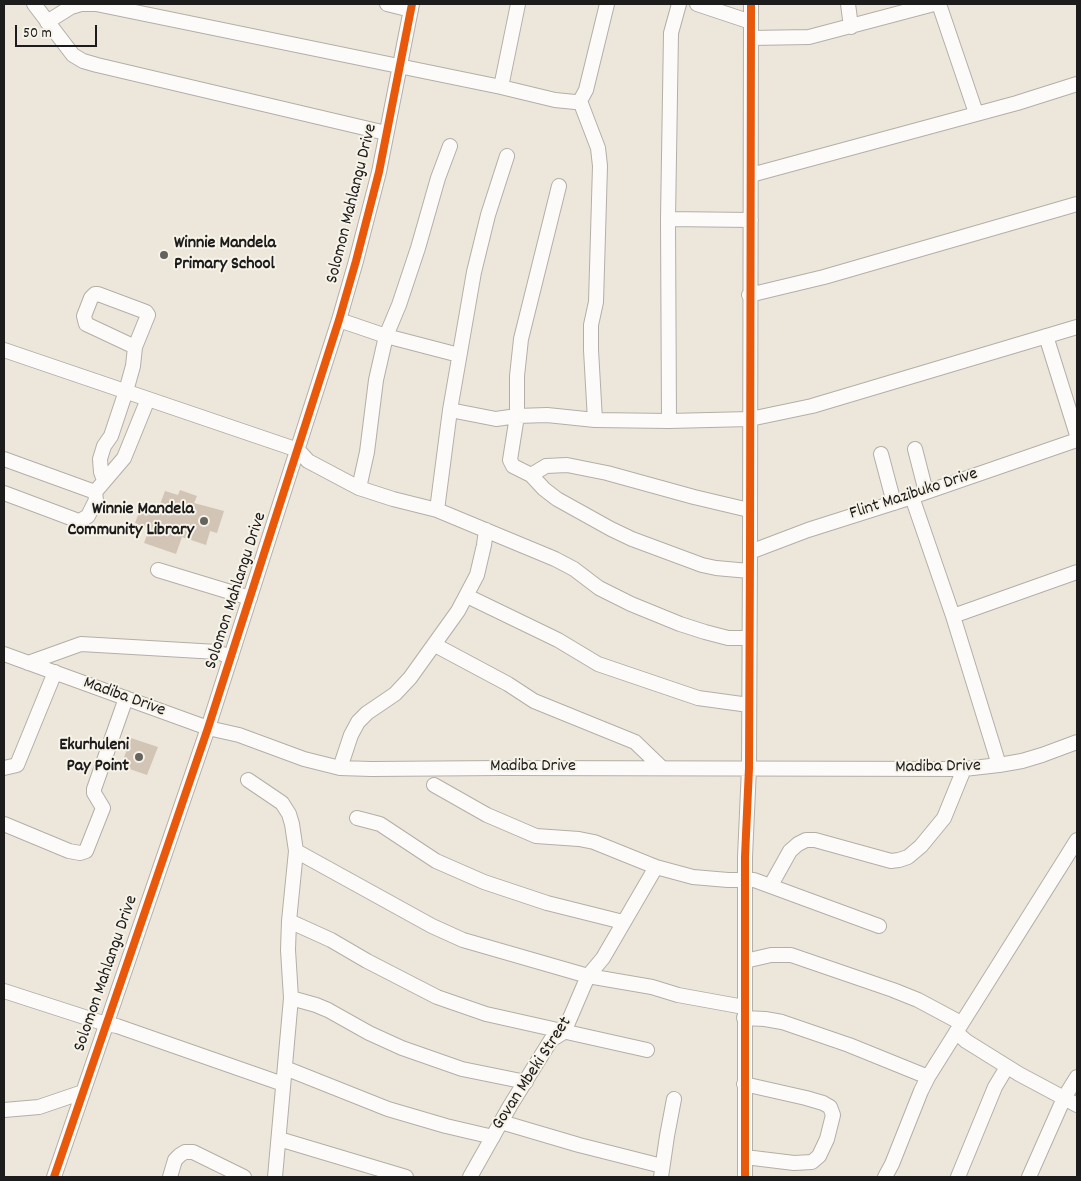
<!DOCTYPE html>
<html>
<head>
<meta charset="utf-8">
<style>
  body { margin:0 }
  #map { position:relative; width:1081px; height:1181px; overflow:hidden; background:#ede7db; font-family:Dekko,sans-serif }
  canvas { display:block }
  .frame { position:absolute; inset:0; border:5px solid #1c1c1c; pointer-events:none }
  .scale { position:absolute; left:15px; top:25px; width:82px; height:22px; box-sizing:border-box; border:2px solid #1c1c1c; border-top:0; padding-left:6px; font-size:15px; line-height:18px; white-space:nowrap; color:#1c1c1c; -webkit-text-stroke:4px #f7f3e8; paint-order:stroke }
</style>
</head>
<body>
<div id="map">
<canvas width="1081" height="1181"></canvas>
<div class="frame"></div>
<div class="scale">50 m</div>
</div>
<script>
const context = document.querySelector('canvas').getContext('2d');
context.lineJoin = 'round';
function fill(path, color) {
  context.fillStyle = color;
  context.fill(path, 'evenodd');
}
function poly(rows) {
  const path = new Path2D();
  for (const r of rows) {
    path.moveTo(r[0], r[1]);
    for (let i = 2; i < r.length; i += 2) path.lineTo(r[i], r[i + 1]);
  }
  return path;
}
function strokePath(path, color, width, dash) {
  context.strokeStyle = color;
  context.lineWidth = width;
  context.lineCap = dash ? 'butt' : 'round';
  context.setLineDash(dash || []);
  context.stroke(path);
}
function drawText(font, color, halo, rows, align = 'center') {
  context.font = font + ' Dekko,sans-serif';
  context.lineWidth = 4;
  context.setLineDash([]);
  context.textBaseline = 'middle';
  context.strokeStyle = halo;
  context.fillStyle = color;
  for (const [text, x, y, turn = 0] of rows) {
    context.save();
    context.translate(x, y);
    context.rotate((+turn || 0) * Math.PI / 180);
    context.textAlign = isNaN(turn) ? turn : align;
    if (halo) context.strokeText(text, 0, 0);
    context.fillText(text, 0, 0);
    context.restore();
  }
}
const building = poly([
  [180,490,197,496,194,503,224,511,217,533,210,531,206,545,182,537,176,554,144,543,149,529,135,523,143,502,159,507,165,491,178,495],
  [131,738,158,747,147,775,121,766]
]);
const minor = poly([
  [34,4,73,55,83,61,97,65,386,133],
  [387,4,411,10],
  [697,4,751,22],
  [848,4,851,27],
  [939,4,976,113],
  [47,22,71,7,81,4,96,4,501,87,555,100,575,102,580,101,586,90,607,4],
  [751,38,809,37,934,4],
  [501,87,518,4],
  [580,101,598,148,600,166,596,302,591,325,591,350,595,420],
  [751,175,1017,103,1077,84],
  [559,186,521,339,517,376,517,416,510,460,513,466,531,475,544,489,557,499,611,529,632,539,702,565,716,568,749,571],
  [668,219,751,220],
  [749,295,824,277,1077,204],
  [339,320,386,336,459,355],
  [1046,336,1077,435],
  [4,350,298,450,308,461,359,488,393,499,437,510,555,559,574,569,599,588,631,604,680,624,705,632,728,638,749,638],
  [450,410,496,419,517,416,547,415,595,420,669,421,750,419,812,406,1077,327],
  [669,421,668,219,671,33,679,4],
  [915,449,926,492],
  [881,454,894,503],
  [4,459,95,492],
  [531,475,546,466,567,465,607,473,694,497,749,510],
  [104,480,101,472,100,459,104,446,111,436,126,391,133,366,135,347,148,315,146,312,98,294,95,294,91,298,84,316,86,324,135,347],
  [359,488,367,452,376,380,386,336,399,305,418,248,438,178,450,146],
  [4,493,76,520,80,521,88,516,96,500,95,492,124,458,148,399],
  [912,497,953,616,999,765],
  [437,510,450,410,474,272,488,215,507,156],
  [750,552,808,530,912,497,1077,440],
  [158,570,250,598],
  [467,596,558,640,598,664,698,698,749,705],
  [953,616,1077,572],
  [435,645,508,684,534,701,635,742,662,768],
  [4,654,208,728,239,735,304,759,340,768,371,769,503,768,964,769,999,765,1022,761,1042,755,1077,742],
  [28,663,81,644,217,652,231,657],
  [4,768,17,765,55,672],
  [340,768,351,735,358,722,367,713,395,694,410,678,458,611,477,575,484,545,486,530],
  [248,780,282,803,289,814,292,824,296,851,289,921,288,950,291,998,275,1177],
  [434,785,487,815,536,836,579,839,594,842,656,867,693,877,728,880,754,880,879,926],
  [357,818,380,824,436,861,484,882,547,903,623,922],
  [4,824,69,851,80,853,86,851,103,808,94,793,94,789,126,698],
  [296,851,432,926,463,940,588,976,652,987,678,995,744,1007],
  [771,885,790,851,798,844,806,840,815,840,891,861,899,860,908,857,921,846,944,818,964,769],
  [289,921,331,940,367,961,437,997,486,1014,647,1050],
  [745,961,771,955,791,955,893,990,918,1000,961,1023],
  [4,991,106,1024,117,1026,283,1084],
  [291,998,316,1005,328,1010,369,1033,402,1048,462,1069,526,1082],
  [744,1018,765,1019,782,1022,849,1045,928,1077],
  [956,1032,966,1041,1019,1074,1077,1105],
  [285,1068,388,1109,446,1126,493,1137],
  [744,1084,806,1098,823,1103,830,1107,833,1115,827,1139,819,1156,812,1162,794,1163,745,1157],
  [4,1110,39,1107,83,1092],
  [501,1122,579,1145,662,1166],
  [279,1139,406,1177],
  [54,1177,208,728,339,320,356,261,379,172,412,4],
  [170,1177,175,1160,180,1155,185,1152,193,1152,244,1177],
  [470,1177,510,1106,551,1040,564,1032,588,976,603,958,656,867],
  [661,1177,667,1136,674,1099],
  [745,1177,745,857,749,768,750,552,751,4],
  [885,1177,892,1164,921,1091,928,1077,1077,840],
  [958,1177,995,1087,1007,1067],
  [1029,1177,1064,1098,1077,1077]
]);
const cycleway = poly([
  [54,1177,208,728,339,320,356,261,379,172,412,4],
  [745,1177,745,857,749,768,750,552,751,4]
]);
const markers = [
  [164,255,5,"#65635f"],
  [204,521,5,"#65635f"],
  [139,757,5,"#65635f"]
];
const streetNames = [
  ["Solomon Mahlangu Drive",353,204,-76],
  ["Flint Mazibuko Drive",914,495,-18],
  ["Solomon Mahlangu Drive",237,591,-72],
  ["Madiba Drive",124,698,20],
  ["Madiba Drive",533,768],
  ["Madiba Drive",938,768,-1],
  ["Solomon Mahlangu Drive",107,974,-71],
  ["Govan Mbeki Street",533,1074,-57]
];
const poiNames = [
  ["Winnie Mandela",174,245,"left"],
  ["Primary School",174,266,"left"],
  ["Winnie Mandela",194,511],
  ["Community Library",194,532],
  ["Ekurhuleni",129,747],
  ["Pay Point",129,768]
];
fill(building, '#d2c5b6');
strokePath(minor, '#b3afa7', 16);
strokePath(minor, '#fcfbfa', 14);
strokePath(cycleway, '#e8590c', 8);
for (const [x, y, r, color] of markers) {
  const dot = new Path2D();
  dot.arc(x, y, r, 0, 2 * Math.PI);
  context.fillStyle = color;
  context.fill(dot);
  strokePath(dot, '#f7f3e8', 2);
}
drawText('18px', '#1c1c1c', '#f7f3e8', streetNames);
drawText('bold 18px', '#1c1c1c', '#f7f3e8', poiNames, 'right');
</script>
</body>
</html>
